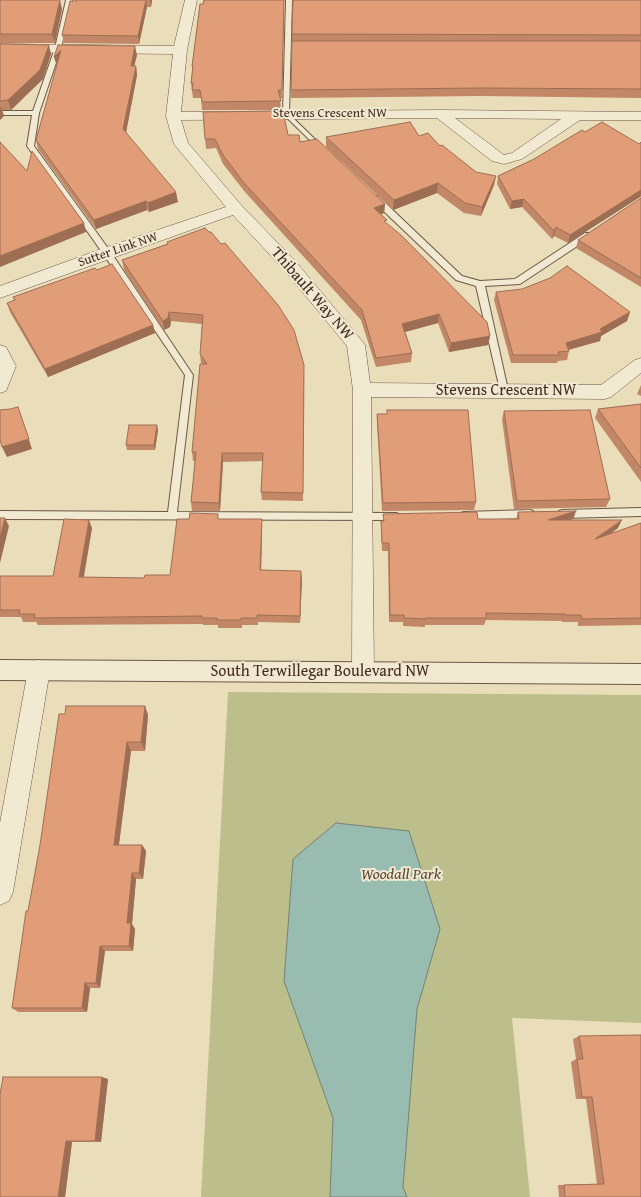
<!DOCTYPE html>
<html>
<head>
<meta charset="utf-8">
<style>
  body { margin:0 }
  canvas { display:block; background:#eaddb9 }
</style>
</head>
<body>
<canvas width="641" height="1197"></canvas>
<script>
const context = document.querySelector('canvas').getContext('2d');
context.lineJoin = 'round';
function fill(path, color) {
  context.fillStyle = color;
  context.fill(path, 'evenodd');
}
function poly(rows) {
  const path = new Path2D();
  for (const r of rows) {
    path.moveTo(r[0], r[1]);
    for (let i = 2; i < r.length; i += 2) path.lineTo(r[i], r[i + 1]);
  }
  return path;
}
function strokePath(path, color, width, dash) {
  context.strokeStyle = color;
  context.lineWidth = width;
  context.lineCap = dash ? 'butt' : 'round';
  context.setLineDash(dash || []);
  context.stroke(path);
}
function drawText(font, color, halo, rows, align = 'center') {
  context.font = font + ' "Gentium Book Plus",serif';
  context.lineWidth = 4;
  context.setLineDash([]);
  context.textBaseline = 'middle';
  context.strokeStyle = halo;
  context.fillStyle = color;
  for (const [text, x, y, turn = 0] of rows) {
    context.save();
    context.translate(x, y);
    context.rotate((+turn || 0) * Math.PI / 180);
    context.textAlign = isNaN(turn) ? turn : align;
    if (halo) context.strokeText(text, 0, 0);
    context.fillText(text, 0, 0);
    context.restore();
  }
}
const green = poly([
  [228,692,641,695,641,1023,512,1018,530,1197,201,1197]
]);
const water = poly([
  [336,823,409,831,440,929,417,1009,403,1187,407,1197,330,1197,333,1118,284,981,293,859,336,823]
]);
const service = poly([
  [66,0,72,0,61,48,39,113,34,146,110,251,193,375,177,512,396,513,399,514,401,517,399,520,0,519,0,511,168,512,185,375,104,255,27,146,32,115,0,115,0,111,33,111,55,48,66,0],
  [286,0,292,0,289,114,324,148,326,149,322,151,320,150,283,114,286,0],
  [372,196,378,196,462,276,480,281,515,279,585,233,591,233,591,237,520,284,485,286,508,390,507,392,504,393,500,390,476,286,456,280,372,200,372,196],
  [641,508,641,516,562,518,559,517,557,514,559,511,562,510,641,508],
  [530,510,533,511,535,514,533,517,530,518,464,520,461,519,459,516,461,513,464,512,530,510]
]);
const minor = poly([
  [185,0,197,0,187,50,181,112,440,110,641,112,641,120,580,120,522,159,504,164,492,161,437,118,181,120,188,143,242,206,297,263,362,341,365,345,370,383,601,385,635,360,641,358,641,373,611,397,605,399,371,397,374,672,371,679,363,682,355,679,352,672,353,390,347,346,285,271,233,215,0,298,0,286,101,249,226,207,174,144,166,116,173,54,0,52,0,44,174,46,185,0],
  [455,118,561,119,512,153,504,155,455,118],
  [0,345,6,347,16,366,6,391,0,393,0,345],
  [39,660,47,663,50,670,13,892,9,901,0,905,0,823,28,670,31,663,39,660]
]);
const tertiary = poly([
  [0,660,641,664,641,684,0,680,0,660]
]);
const wall = poly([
  [0,0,62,9,55,43,0,43],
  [76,0,152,0,151,7,147,7,139,44,64,43,62,35],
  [204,0,284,0,282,98,280,98,281,110,202,110,201,98,193,98,191,83,192,73,192,66],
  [641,0,641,98,480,96,291,98,292,34],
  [0,44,51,54,43,79,11,110,2,110,4,116,0,120],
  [137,55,134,66,136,66,137,75,126,132,178,202,149,212,147,210,96,229,38,149,36,140,57,66,54,57],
  [203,112,288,135,300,142,385,204,384,213,380,215,386,223,490,336,488,345,449,352,438,323,405,332,412,353,411,362,376,367,361,320,245,192,223,164,216,148,206,149],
  [585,132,639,144,641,142,641,197,640,197,568,243,554,236,552,239,522,207,510,209,497,184,498,176,534,159],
  [419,136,440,146,494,185,481,216,464,213,437,193,393,210,326,147,326,137],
  [641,198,641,287,576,248,578,240],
  [167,242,304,365,303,501,262,500,261,492,263,461,223,462,220,511,192,511,191,502,195,461,193,461,192,452,202,364,201,363,200,354,202,324,171,321,170,327,164,330,124,270,122,260,167,244],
  [97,270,153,325,155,333,48,377,10,312,7,303,14,301,13,297],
  [496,292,630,312,627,321,601,336,600,341,569,350,569,351,567,360,558,361,557,363,511,363,494,300],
  [641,385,641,396,637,394],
  [641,404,641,482,595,418,598,409],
  [387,410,476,502,474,510,382,511,377,423,377,414,387,414],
  [504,411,610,499,606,507,514,509,502,419],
  [158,430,155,450,127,450,126,445],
  [576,511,573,519,570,520,618,528,610,534,641,523,641,625,578,626,578,622,562,622,562,621,486,620,484,625,425,625,425,627,403,626,403,622,389,622,388,551,382,551,381,529,381,521,383,521,383,514,478,519,516,519,518,512],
  [219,519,262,527,261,570,302,579,300,623,258,622,258,625,242,625,242,628,218,628,218,625,203,625,203,624,38,625,36,622,23,622,21,617,0,617,0,576,53,576,92,528,84,577,144,578,170,575],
  [145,706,148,715,145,751,131,751,119,845,142,845,146,851,143,879,136,879,132,924,135,929,133,951,105,951,100,988,90,988,87,1012,18,1012,12,1008,28,911,65,714],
  [579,1036,641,1197,559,1197,558,1185,597,1184,586,1099,576,1099,571,1062,576,1059,573,1039],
  [108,1079,101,1142,72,1142,65,1197,0,1197]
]);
const shadedWall = poly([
  [60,0,62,9,55,43,52,34],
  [146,0,147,7,139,44,138,36],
  [150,0,152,0,151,7],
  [49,45,51,54,43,79,11,110,8,100],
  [135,46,137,55,132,75,131,66],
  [61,50,57,66,54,57],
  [136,66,137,75,125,138,123,129],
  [1,107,4,116,0,120,0,108],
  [496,176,494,185,481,216,482,207],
  [438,183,437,193,393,210,394,200],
  [641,190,641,194,640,197,568,243,570,235],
  [176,192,178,202,149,212,148,203],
  [524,199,522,207,510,209,512,201],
  [146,201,147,210,96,229,94,220],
  [385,204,384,213,373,217,374,208],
  [84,223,86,232,0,267,0,256],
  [556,227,554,236,552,239,554,231],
  [169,312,171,321,170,327,164,330,163,321],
  [630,312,627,321,601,336,600,341,563,351,566,343,600,329],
  [439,314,438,323,401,333,402,324],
  [153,325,155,333,48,377,45,369],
  [490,336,488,345,449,352,451,343],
  [18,407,32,449,7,457,2,447],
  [157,425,158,430,155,450,154,445],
  [222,453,223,462,220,511,219,503],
  [576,511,573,519,545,528,548,520],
  [5,518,9,526,0,563,0,538],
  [262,519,262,527,261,578,260,570],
  [89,520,92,528,82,585,79,577],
  [622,520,618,528,592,547,595,539],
  [301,571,302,579,300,623,300,616],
  [145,706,148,715,145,751,141,742],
  [127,742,131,751,118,851,114,845],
  [142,845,146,851,143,879,139,873],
  [132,873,136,879,132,924,135,929,133,951,129,946,127,923],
  [100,946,105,951,100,988,96,983],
  [85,983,90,988,87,1012,82,1008],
  [102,1077,108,1079,101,1142,95,1141],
  [66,1141,72,1142,65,1197,58,1197]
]);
const building = poly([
  [0,0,60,0,52,34,0,34,0,0],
  [76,0,146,0,138,36,62,35,70,1,76,1,76,0],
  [204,0,284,0,282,90,278,90,281,101,202,102,200,90,192,90,193,83,191,83,193,66,192,66,200,4,203,4,204,0],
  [293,0,641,0,641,35,292,34,293,0],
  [292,41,641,41,641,89,481,88,291,90,292,41],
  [0,44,49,45,40,70,8,100,0,101,0,44],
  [58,45,135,46,131,66,136,66,123,129,176,192,148,203,146,201,94,220,36,140,61,50,54,57,58,45],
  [283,111,288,135,299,135,300,142,317,139,385,204,374,208,387,220,384,221,402,236,487,322,490,336,451,343,439,314,402,324,412,353,376,358,362,310,244,183,223,155,215,139,205,139,203,112,283,111],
  [410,122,419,136,428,133,440,146,442,145,476,172,496,176,482,207,465,203,438,183,394,200,326,137,410,122],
  [602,122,639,144,641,142,641,190,570,235,556,227,554,231,524,199,512,201,498,176,534,159,582,130,585,132,602,122],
  [0,142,27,171,32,151,84,223,0,256,0,142],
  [641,198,641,278,578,240,641,198],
  [205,228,209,232,211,232,221,244,225,243,278,305,294,330,304,365,303,493,261,492,263,453,222,453,219,503,191,502,196,452,192,452,200,364,207,364,200,354,203,315,169,312,168,318,163,321,122,260,168,244,167,242,205,228],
  [112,264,153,325,45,369,7,303,15,300,13,297,95,268,97,270,112,264],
  [567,266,630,312,600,329,602,332,566,343,569,351,558,352,559,355,513,355,496,292,522,289,550,278,567,266],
  [641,404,641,468,598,409,641,404],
  [18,407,29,439,2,447,0,440,0,410,10,409,18,407],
  [387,410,468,410,476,502,383,503,377,414,387,414,387,410],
  [590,410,610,499,517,501,504,411,590,410],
  [129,425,157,425,154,445,126,445,129,425],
  [576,511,548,520,622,520,595,539,641,523,641,618,582,619,581,615,565,615,565,614,486,613,486,618,426,618,426,619,404,618,404,615,390,615,389,543,382,543,381,521,384,521,383,514,477,512,478,519,519,519,518,512,576,511],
  [190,513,218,514,218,519,262,519,260,570,301,571,300,616,257,615,257,618,241,618,241,620,217,620,217,618,202,618,202,616,34,618,35,614,19,614,20,610,0,610,0,576,53,576,64,519,89,520,79,577,144,578,145,575,170,575,177,519,189,519,190,513],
  [0,518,5,518,0,538,0,518],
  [66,706,145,706,141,742,127,742,114,845,142,845,139,873,132,873,127,923,131,923,129,946,100,946,96,983,85,983,82,1008,12,1008,26,911,28,911,40,845,59,714,65,714,66,706],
  [641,1035,641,1197,565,1197,564,1185,604,1184,592,1097,582,1097,577,1059,583,1059,579,1036,641,1035],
  [3,1077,102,1077,95,1141,66,1141,58,1197,0,1197,0,1094,3,1077]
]);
const farStreetnames = [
  ["Stevens Crescent NW",330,114],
  ["Sutter Link NW",118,250,-19]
];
const streetNames = [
  ["Thibault Way NW",312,294,49],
  ["Stevens Crescent NW",506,391],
  ["South Terwillegar Boulevard NW",320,672]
];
const parkNames = [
  ["Woodall Park",401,875]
];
fill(green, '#bcbf8b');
fill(water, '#98bcaf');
strokePath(water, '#768275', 1);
strokePath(service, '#6d5746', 2);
strokePath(minor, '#6d5746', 1);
strokePath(tertiary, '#6d5746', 2);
fill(service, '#f1e9d2');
fill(minor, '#f1e9d2');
fill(tertiary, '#f1e9d2');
fill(wall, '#c18767');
fill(shadedWall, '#9d6e54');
fill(building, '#e09d78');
strokePath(building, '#9d6e54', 1);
drawText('13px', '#432a1f', '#f1e9d2', farStreetnames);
drawText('16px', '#432a1f', '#f1e9d2', streetNames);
drawText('italic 16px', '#5b4835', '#f1e9d2', parkNames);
</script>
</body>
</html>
